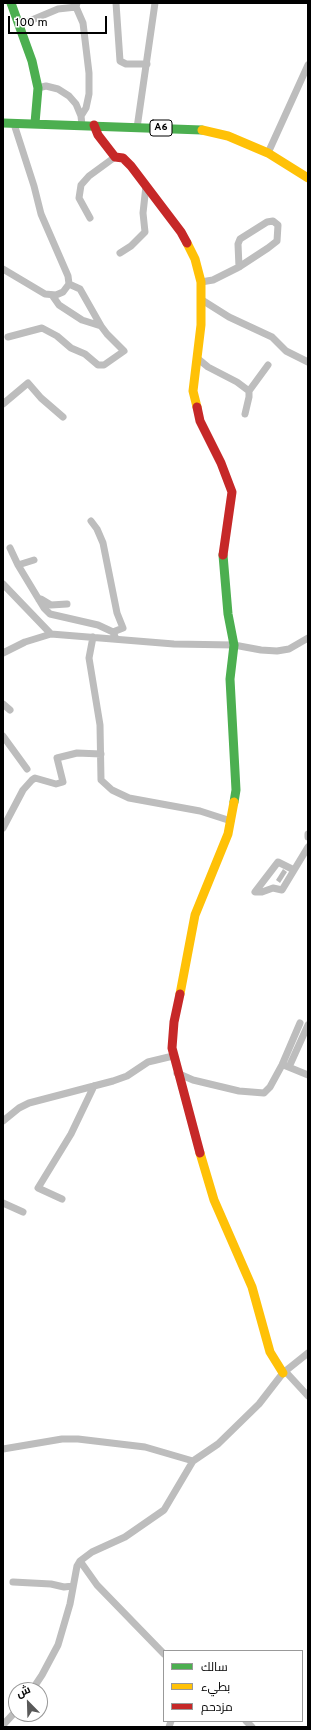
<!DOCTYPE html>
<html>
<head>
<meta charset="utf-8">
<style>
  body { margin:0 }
  #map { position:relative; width:311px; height:1730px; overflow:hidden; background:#fff; font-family:Overpass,Cairo,sans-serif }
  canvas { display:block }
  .frame { position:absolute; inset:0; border:4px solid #000; pointer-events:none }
  .legend { position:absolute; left:163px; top:1650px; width:140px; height:72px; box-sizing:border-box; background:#fff; border:1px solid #999; margin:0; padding:5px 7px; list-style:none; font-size:12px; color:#000 }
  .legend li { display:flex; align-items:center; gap:8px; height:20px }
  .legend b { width:20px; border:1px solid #999 }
  .north { position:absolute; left:8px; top:1682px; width:40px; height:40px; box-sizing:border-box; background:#fff; border:1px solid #999; border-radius:50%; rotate:337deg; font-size:11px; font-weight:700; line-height:16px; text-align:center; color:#000 }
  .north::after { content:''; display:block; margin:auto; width:14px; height:18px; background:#595959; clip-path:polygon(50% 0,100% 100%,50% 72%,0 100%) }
  .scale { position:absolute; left:8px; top:16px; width:99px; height:18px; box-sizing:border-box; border:2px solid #000; border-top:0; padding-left:5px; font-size:12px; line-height:14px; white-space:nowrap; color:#000; -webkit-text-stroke:3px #fff; paint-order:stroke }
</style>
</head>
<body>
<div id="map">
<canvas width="311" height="1730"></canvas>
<div class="frame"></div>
<ul class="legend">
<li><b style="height:5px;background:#4caf50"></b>سالك</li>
<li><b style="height:5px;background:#ffc107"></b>بطيء</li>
<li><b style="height:5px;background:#c62828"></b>مزدحم</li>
</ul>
<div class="north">ش</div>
<div class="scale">100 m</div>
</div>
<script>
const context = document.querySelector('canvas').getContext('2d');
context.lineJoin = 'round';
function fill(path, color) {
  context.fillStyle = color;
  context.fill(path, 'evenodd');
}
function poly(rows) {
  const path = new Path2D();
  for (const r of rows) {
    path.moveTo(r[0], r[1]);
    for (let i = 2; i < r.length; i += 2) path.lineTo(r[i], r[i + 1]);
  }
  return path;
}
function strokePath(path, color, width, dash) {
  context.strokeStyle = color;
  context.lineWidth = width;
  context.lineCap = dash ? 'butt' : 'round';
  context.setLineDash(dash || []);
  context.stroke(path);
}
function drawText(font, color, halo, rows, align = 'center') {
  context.font = font + ' Overpass,sans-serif';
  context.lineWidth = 3.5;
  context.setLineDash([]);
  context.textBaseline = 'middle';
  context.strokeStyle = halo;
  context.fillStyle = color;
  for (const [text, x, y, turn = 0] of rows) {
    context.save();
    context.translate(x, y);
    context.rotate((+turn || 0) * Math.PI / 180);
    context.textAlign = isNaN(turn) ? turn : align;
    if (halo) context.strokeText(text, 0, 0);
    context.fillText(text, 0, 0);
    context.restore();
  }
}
const water = poly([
  [283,869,287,872,280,883,276,880]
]);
const street = poly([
  [77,3,76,7,83,23,89,73,89,94,86,108,81,116,82,125],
  [116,3,120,61,126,64,147,64],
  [20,25,58,9,76,7],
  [38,88,46,86,58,89,69,96,76,104,81,116],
  [137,128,155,3],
  [268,153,308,65],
  [90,218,79,198,81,185,89,176,115,157],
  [120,253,131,246,145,232,143,213,146,186],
  [3,269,45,294,56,295,63,292,69,284,68,276,41,214,34,186,14,124],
  [201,282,213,280,239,267,268,248,277,241,278,225,273,221,267,222,240,239,238,244,239,267],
  [52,295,59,305,82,320,101,326,80,289,69,284],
  [202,300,229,317,272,337,286,351,308,362],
  [8,337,42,328,57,336,71,348,85,354,98,365,104,365,124,351,107,334,101,326],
  [197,358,208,367,237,382,249,391,249,397,245,414],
  [249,391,268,365],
  [3,404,28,383,41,398,63,417],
  [91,521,97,529,103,543,117,613,123,628,113,632],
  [10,548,18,565],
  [34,560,18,565,44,608,50,614,98,625,113,632,116,639],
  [3,584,51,634,174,644,234,645,261,650,277,651,289,649,308,638],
  [39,600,41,599,51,605,67,604],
  [93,637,89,658,100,725,101,780,112,790,129,798,200,811,231,821],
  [3,653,25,642,51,634],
  [3,704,10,710],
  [3,736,27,769],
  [3,828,23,790,32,780,35,778,56,784,63,782,57,758,77,753,101,754],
  [308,834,308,837],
  [294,870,278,862,255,892,262,892,273,888,282,890,308,847],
  [286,1066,308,1075],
  [289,1067,308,1025],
  [177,1073,193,1080,239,1091,264,1093,270,1087,282,1065,300,1023],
  [3,1121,19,1108,29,1103,113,1081,127,1076,148,1062,173,1056],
  [62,1199,38,1188,71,1134,94,1086],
  [3,1203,23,1212],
  [285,1371,308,1396],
  [3,1449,62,1439,78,1439,145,1447,193,1461],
  [80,1561,97,1585,164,1654],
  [13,1582,51,1584,64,1587,73,1586],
  [32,1690,42,1675,58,1645,70,1604,77,1566,80,1561,92,1552,125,1537,164,1510,193,1461,218,1444,259,1404,283,1373,308,1353],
  [246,1721,252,1727],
  [3,1725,16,1711],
  [169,1727,171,1721]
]);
const fast = poly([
  [11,3,32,61,38,88,35,123],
  [3,123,202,130],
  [223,555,228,614,234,645,230,679,236,790,234,802]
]);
const slow = poly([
  [202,130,228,136,268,153,308,178],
  [187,243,195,259,201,282,201,325,193,391,197,407],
  [180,994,195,915,228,834,234,802],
  [200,1153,214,1200,252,1287,270,1352,283,1373]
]);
const jam = poly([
  [94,125,98,135,115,157,123,158,131,166,181,232,187,243],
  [197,407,200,421,221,463,232,492,223,555],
  [180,994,174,1022,172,1048,200,1153]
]);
const shields = [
  [161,128,22]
];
const shieldNames = [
  ["A6",161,128]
];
fill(water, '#bababa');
strokePath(street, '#bdbdbd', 7);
strokePath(fast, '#4caf50', 9);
strokePath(slow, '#ffc107', 9);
strokePath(jam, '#c62828', 9);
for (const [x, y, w] of shields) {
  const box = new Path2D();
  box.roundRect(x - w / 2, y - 8, w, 16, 3);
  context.fillStyle = '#fff';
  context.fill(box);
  strokePath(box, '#000', 1);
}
drawText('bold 10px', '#000', null, shieldNames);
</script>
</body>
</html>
